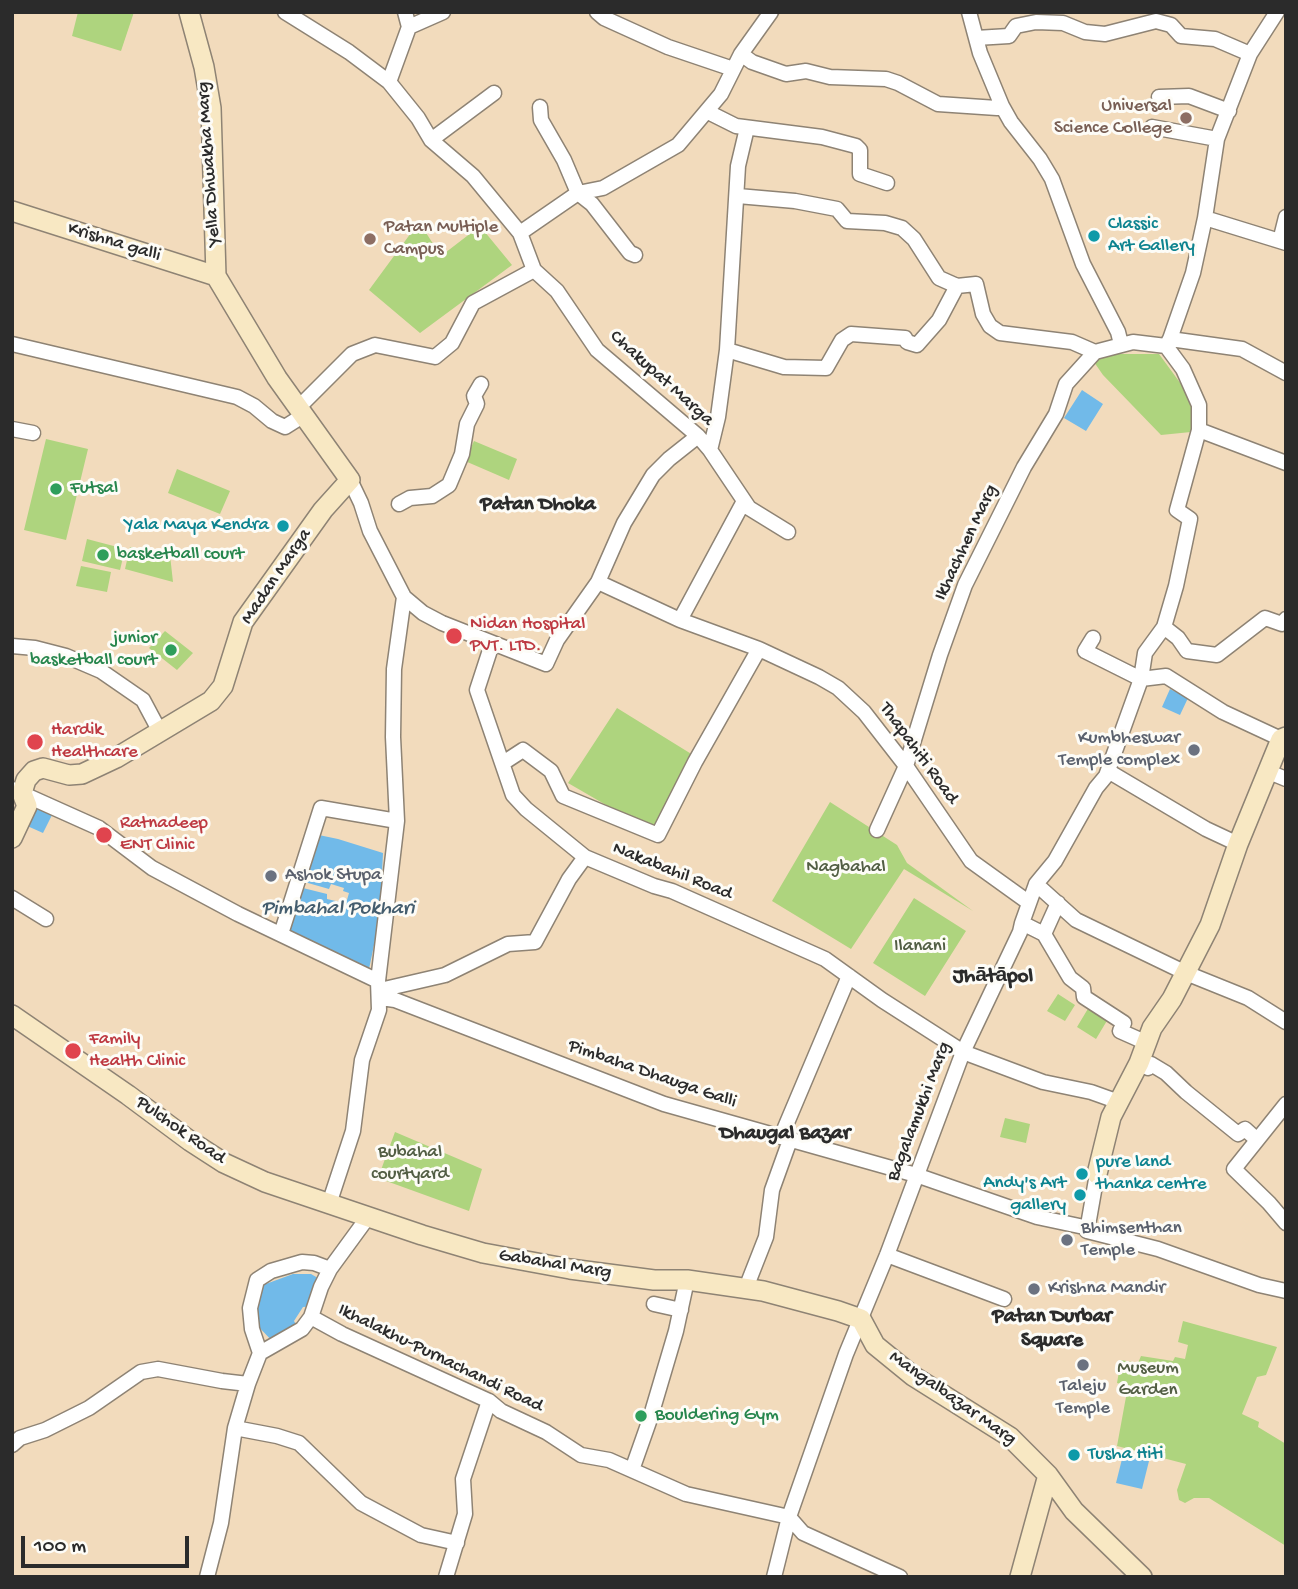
<!DOCTYPE html>
<html>
<head>
<meta charset="utf-8">
<style>
  body { margin:0 }
  #map { position:relative; width:1298px; height:1589px; overflow:hidden; background:#f2dbbc; font-family:"Gochi Hand",sans-serif }
  canvas { display:block }
  .frame { position:absolute; inset:0; border:14px solid #2b2b2b; pointer-events:none }
  .scale { position:absolute; left:21px; top:1536px; width:168px; height:32px; box-sizing:border-box; border:4px solid #2b2b2b; border-top:0; padding-left:9px; font-size:21px; line-height:24px; white-space:nowrap; color:#2b2b2b; -webkit-text-stroke:5px #fdfcf7; paint-order:stroke }
</style>
</head>
<body>
<div id="map">
<canvas width="1298" height="1589"></canvas>
<div class="frame"></div>
<div class="scale">100 m</div>
</div>
<script>
const context = document.querySelector('canvas').getContext('2d');
context.lineJoin = 'round';
function fill(path, color) {
  context.fillStyle = color;
  context.fill(path, 'evenodd');
}
function poly(rows) {
  const path = new Path2D();
  for (const r of rows) {
    path.moveTo(r[0], r[1]);
    for (let i = 2; i < r.length; i += 2) path.lineTo(r[i], r[i + 1]);
  }
  return path;
}
function strokePath(path, color, width, dash) {
  context.strokeStyle = color;
  context.lineWidth = width;
  context.lineCap = dash ? 'butt' : 'round';
  context.setLineDash(dash || []);
  context.stroke(path);
}
function drawText(font, color, halo, rows, align = 'center') {
  context.font = font + ' "Gochi Hand",sans-serif';
  context.lineWidth = 6;
  context.setLineDash([]);
  context.textBaseline = 'middle';
  context.strokeStyle = halo;
  context.fillStyle = color;
  for (const [text, x, y, turn = 0] of rows) {
    context.save();
    context.translate(x, y);
    context.rotate((+turn || 0) * Math.PI / 180);
    context.textAlign = isNaN(turn) ? turn : align;
    if (halo) context.strokeText(text, 0, 0);
    context.fillText(text, 0, 0);
    context.restore();
  }
}
const green = poly([
  [78,12,134,12,121,51,72,36],
  [419,222,441,256,480,226,512,265,420,333,369,290],
  [1108,354,1159,354,1189,395,1193,414,1191,432,1161,435,1103,375,1094,362],
  [46,439,88,449,66,540,24,530],
  [474,441,517,459,509,480,465,461],
  [177,469,230,491,220,514,168,493],
  [87,539,125,549,120,570,82,561],
  [130,547,170,555,173,582,125,569],
  [81,566,111,572,107,592,76,586],
  [165,631,193,653,177,670,149,648],
  [617,708,693,755,651,831,568,783],
  [830,802,897,845,907,863,973,911,904,869,851,949,772,901],
  [914,898,966,931,925,996,873,963],
  [1058,994,1075,1005,1065,1021,1047,1011],
  [1089,1007,1108,1019,1096,1039,1077,1027],
  [1005,1118,1030,1124,1026,1143,1000,1137],
  [395,1132,482,1169,469,1211,378,1178],
  [1183,1321,1277,1347,1266,1375,1257,1377,1242,1414,1259,1422,1258,1427,1286,1444,1286,1546,1209,1498,1194,1498,1185,1503,1179,1500,1177,1490,1186,1464,1117,1446,1128,1386,1117,1383,1121,1360,1138,1363,1141,1356,1173,1361,1175,1357,1185,1359,1188,1345,1178,1342]
]);
const water = poly([
  [1082,390,1103,404,1086,431,1064,418],
  [1170,689,1188,698,1180,715,1162,707],
  [34,806,52,815,43,833,25,825],
  [314,834,338,839,383,853,380,916,368,974,286,933],
  [293,1274,311,1274,323,1281,314,1306,303,1307,294,1321,298,1328,275,1344,255,1323,263,1285],
  [1123,1455,1149,1461,1142,1489,1116,1483]
]);
const pier = poly([
  [301,881,329,889,331,884,344,888,343,891,349,893,347,900,341,899,340,902,327,899,327,894,299,887]
]);
const street = poly([
  [285,12,349,52,389,82,418,118,431,140,473,176,520,233,534,270,557,291,597,350,698,436,710,450,749,508,788,532],
  [597,12,604,18,668,47,733,69],
  [969,12,980,53,1002,106,1011,122,1040,159,1052,179,1083,264,1118,332,1121,344],
  [409,27,443,12],
  [976,38,1009,36,1016,26,1036,22,1063,23,1085,32,1105,34,1156,21,1171,25,1181,36,1215,39,1250,54],
  [741,54,752,62,786,74,806,71,830,77,886,79,898,83,938,104,997,108,1002,106],
  [389,82,409,27,405,12],
  [1159,97,1189,96,1229,111],
  [540,107,541,120,564,160,578,193,592,204,630,253,635,255],
  [708,112,736,126,822,137,856,146,860,150,860,174,887,183],
  [1152,127,1217,139],
  [431,140,494,93],
  [738,196,795,201,837,209,847,221,885,223,902,228,914,239,939,278,957,286,976,284,983,314,990,326,1000,333,1072,342,1095,352,1133,342,1166,346],
  [1205,218,1286,243],
  [520,233,578,193,603,188,678,145,721,94,741,54,771,12],
  [1280,241,1286,217],
  [1170,339,1242,349,1286,373],
  [12,344,237,397,254,406,272,421,285,427,304,415],
  [1166,346,1170,339,1193,273,1205,218,1217,139,1250,54,1277,12],
  [727,350,784,367,826,368,842,340,851,334,905,338,907,342,917,345,939,320,957,286],
  [299,407,352,354,375,345,435,357,452,343,473,303,534,270],
  [12,429,33,433],
  [1199,430,1286,463],
  [710,450,718,417,727,350,738,166,747,128],
  [350,480,361,503,370,531,404,597,423,613,442,623,546,664,557,640,598,582,680,620,744,501],
  [399,504,410,498,432,496,449,485,462,454,467,424,477,404,474,396,481,384],
  [598,582,624,523,653,475,669,459,698,436],
  [680,620,759,649,819,677,838,688,864,712,906,766,971,861,1028,902],
  [1164,627,1178,638,1187,651,1217,655,1265,618,1282,624,1286,619],
  [1093,638,1085,651,1141,679],
  [492,644,477,690,513,795,526,809,585,857,654,886,672,891,825,959,882,1000,963,1052,1043,1082,1091,1092,1119,1102],
  [12,646,35,648,66,656,101,671,143,700,159,730],
  [1141,679,1166,676,1223,712,1281,739],
  [503,763,523,750,551,771,563,796,658,835,695,762,759,649],
  [1108,771,1206,829,1238,844],
  [1269,772,1286,779],
  [12,789,99,828,152,868,238,914,378,981],
  [877,830,906,766,940,655,965,585,1024,467,1056,414,1066,384,1095,352],
  [1036,884,1076,920,1186,973,1248,998,1286,1022],
  [12,898,46,919],
  [281,934,321,808,397,821],
  [1044,934,1058,903],
  [380,990,445,975,508,944,535,942,569,879,585,857],
  [381,998,395,1000,664,1104,916,1175,1037,1217,1084,1227,1087,1231,1158,1249,1259,1285,1286,1291],
  [1147,1043,1120,1031,1124,1023,1084,997,1083,988,1070,978,1044,934,1022,923,1036,884,1055,861,1096,788,1106,776,1141,679,1145,653,1164,627,1176,586,1190,519,1177,510,1199,430,1199,405,1183,369,1166,346],
  [1139,1063,1148,1068,1151,1064,1166,1073,1186,1092,1238,1134,1245,1129,1256,1139],
  [1286,1104,1234,1169,1269,1203,1286,1223],
  [781,1137,849,976],
  [329,1204,353,1131,362,1060,379,1010,378,981,397,821,393,737,394,669,404,597],
  [1087,1231,1097,1174],
  [887,1255,1004,1299],
  [746,1288,766,1237,772,1190,790,1140],
  [654,1304,681,1310],
  [311,1317,342,1334,489,1401,501,1411,546,1432,581,1455,609,1460,686,1494,789,1517,803,1533,900,1577],
  [260,1353,252,1329,250,1308,257,1280,271,1271,302,1262,314,1263,330,1269],
  [235,1428,277,1436,299,1443,361,1503,421,1535,457,1543],
  [12,1445,20,1438,45,1430,89,1408,141,1372,158,1369,222,1381,248,1384,260,1353,302,1329,311,1317,321,1287,330,1269,368,1217],
  [632,1470,650,1419,676,1331,687,1280],
  [207,1577,221,1523,235,1428,248,1384],
  [446,1577,465,1514,463,1479,489,1401],
  [774,1577,789,1517,846,1354,887,1255,963,1052,1020,932,1022,923]
]);
const secondary = poly([
  [189,12,204,67,211,108,216,276],
  [12,211,216,276],
  [12,838,27,806,22,793,26,780,34,771,43,768,69,775,82,774,116,758,211,701,223,686,243,622,323,510,350,480,277,378,216,276],
  [12,1015,128,1095,190,1141,224,1163,265,1182,422,1235,483,1253,570,1269,654,1280,687,1280,763,1291,838,1311,861,1319,875,1345,913,1376,1010,1437,1048,1475,1074,1511,1142,1577],
  [1097,1174,1111,1117,1139,1063,1152,1028,1172,999,1210,925,1238,844,1281,739,1286,737],
  [1020,1577,1048,1475]
]);
const markers = [
  [1186,118,7,"#8d6e63"],
  [1094,236,7,"#0f9aa8"],
  [370,239,7,"#8d6e63"],
  [56,489,7,"#2e9e5b"],
  [283,526,7,"#0f9aa8"],
  [103,555,7,"#2e9e5b"],
  [454,636,9,"#e0444e"],
  [171,650,7,"#2e9e5b"],
  [35,742,9,"#e0444e"],
  [1194,750,7,"#6b7280"],
  [104,835,9,"#e0444e"],
  [271,876,7,"#6b7280"],
  [73,1051,9,"#e0444e"],
  [1082,1174,7,"#0f9aa8"],
  [1080,1195,7,"#0f9aa8"],
  [1067,1240,7,"#6b7280"],
  [1034,1289,7,"#6b7280"],
  [1083,1365,7,"#6b7280"],
  [641,1416,7,"#2e9e5b"],
  [1074,1455,7,"#0f9aa8"]
];
const educationNames = [
  ["Universal",1172,107],
  ["Science College",1172,129],
  ["Patan Multiple",384,228,"left"],
  ["Campus",384,250,"left"]
];
const streetNames = [
  ["Yella Dhwakha Marg",210,164,-94],
  ["Krishna galli",114,243,17],
  ["Chakupat Marga",661,379,42],
  ["Ikhachhen Marg",967,543,-65],
  ["Madan Marga",277,577,-56],
  ["Thapahiti Road",918,754,54],
  ["Nakabahil Road",672,872,22],
  ["Pimbaha Dhauga Galli",652,1075,19],
  ["Bagalamukhi Marg",920,1112,-69],
  ["Pulchok Road",180,1131,35],
  ["Gabahal Marg",555,1265,9],
  ["Ikhalakhu-Purnachandi Road",440,1359,26],
  ["Mangalbazar Marg",952,1399,35]
];
const cultureNames = [
  ["Classic",1108,225],
  ["Art Gallery",1108,247],
  ["Yala Maya Kendra",269,526,"right"],
  ["pure land",1096,1163],
  ["thanka centre",1096,1185],
  ["Andy's Art",1066,1184,"right"],
  ["gallery",1066,1206,"right"],
  ["Tusha Hiti",1088,1455]
];
const leisureNames = [
  ["Futsal",70,489],
  ["basketball court",117,555],
  ["junior",157,639,"right"],
  ["basketball court",157,661,"right"],
  ["Bouldering Gym",655,1416]
];
const healthNames = [
  ["Nidan Hospital",470,625],
  ["PVT. LTD.",470,647],
  ["Hardik",51,731],
  ["Healthcare",51,753],
  ["Ratnadeep",120,824],
  ["ENT Clinic",120,846],
  ["Family",89,1040],
  ["Health Clinic",89,1062]
];
const worshipNames = [
  ["Kumbheswar",1180,739,"right"],
  ["Temple complex",1180,761,"right"],
  ["Ashok Stupa",285,876],
  ["Bhimsenthan",1081,1229],
  ["Temple",1081,1251],
  ["Krishna Mandir",1048,1289],
  ["Taleju",1083,1387,"center"],
  ["Temple",1083,1409,"center"]
];
const parkNames = [
  ["Nagbahal",846,868],
  ["Ilanani",920,947],
  ["Bubahal",410,1153],
  ["courtyard",410,1175],
  ["Museum",1148,1369],
  ["Garden",1148,1391]
];
const neighbourhoodNames = [
  ["Patan Dhoka",538,506],
  ["Jhātāpol",993,978],
  ["Dhaugal Bazar",785,1135],
  ["Patan Durbar",1052,1318],
  ["Square",1052,1342]
];
const waterNames = [
  ["Pimbahal Pokhari",338,910]
];
fill(green, '#aed47e');
fill(water, '#71bae9');
fill(pier, '#f2dbbc');
strokePath(street, '#8e8374', 17);
strokePath(secondary, '#8e8374', 22);
strokePath(street, '#fff', 14);
strokePath(secondary, '#f8e8c3', 19);
for (const [x, y, r, color] of markers) {
  const dot = new Path2D();
  dot.arc(x, y, r, 0, 2 * Math.PI);
  context.fillStyle = color;
  context.fill(dot);
  strokePath(dot, '#fdfcf7', 2.5);
}
drawText('19px', '#785e54', '#fdfcf7', educationNames, 'right');
drawText('19px', '#2b2b2b', '#fdfcf7', streetNames);
drawText('19px', '#0d838f', '#fdfcf7', cultureNames, 'left');
drawText('19px', '#27864d', '#fdfcf7', leisureNames, 'left');
drawText('19px', '#be3a42', '#fdfcf7', healthNames, 'left');
drawText('19px', '#5b616d', '#fdfcf7', worshipNames, 'left');
drawText('19px', '#525e44', '#fdfcf7', parkNames);
drawText('bold 21px', '#2b2b2b', '#fdfcf7', neighbourhoodNames);
drawText('italic 21px', '#445d6e', '#fdfcf7', waterNames);
</script>
</body>
</html>
